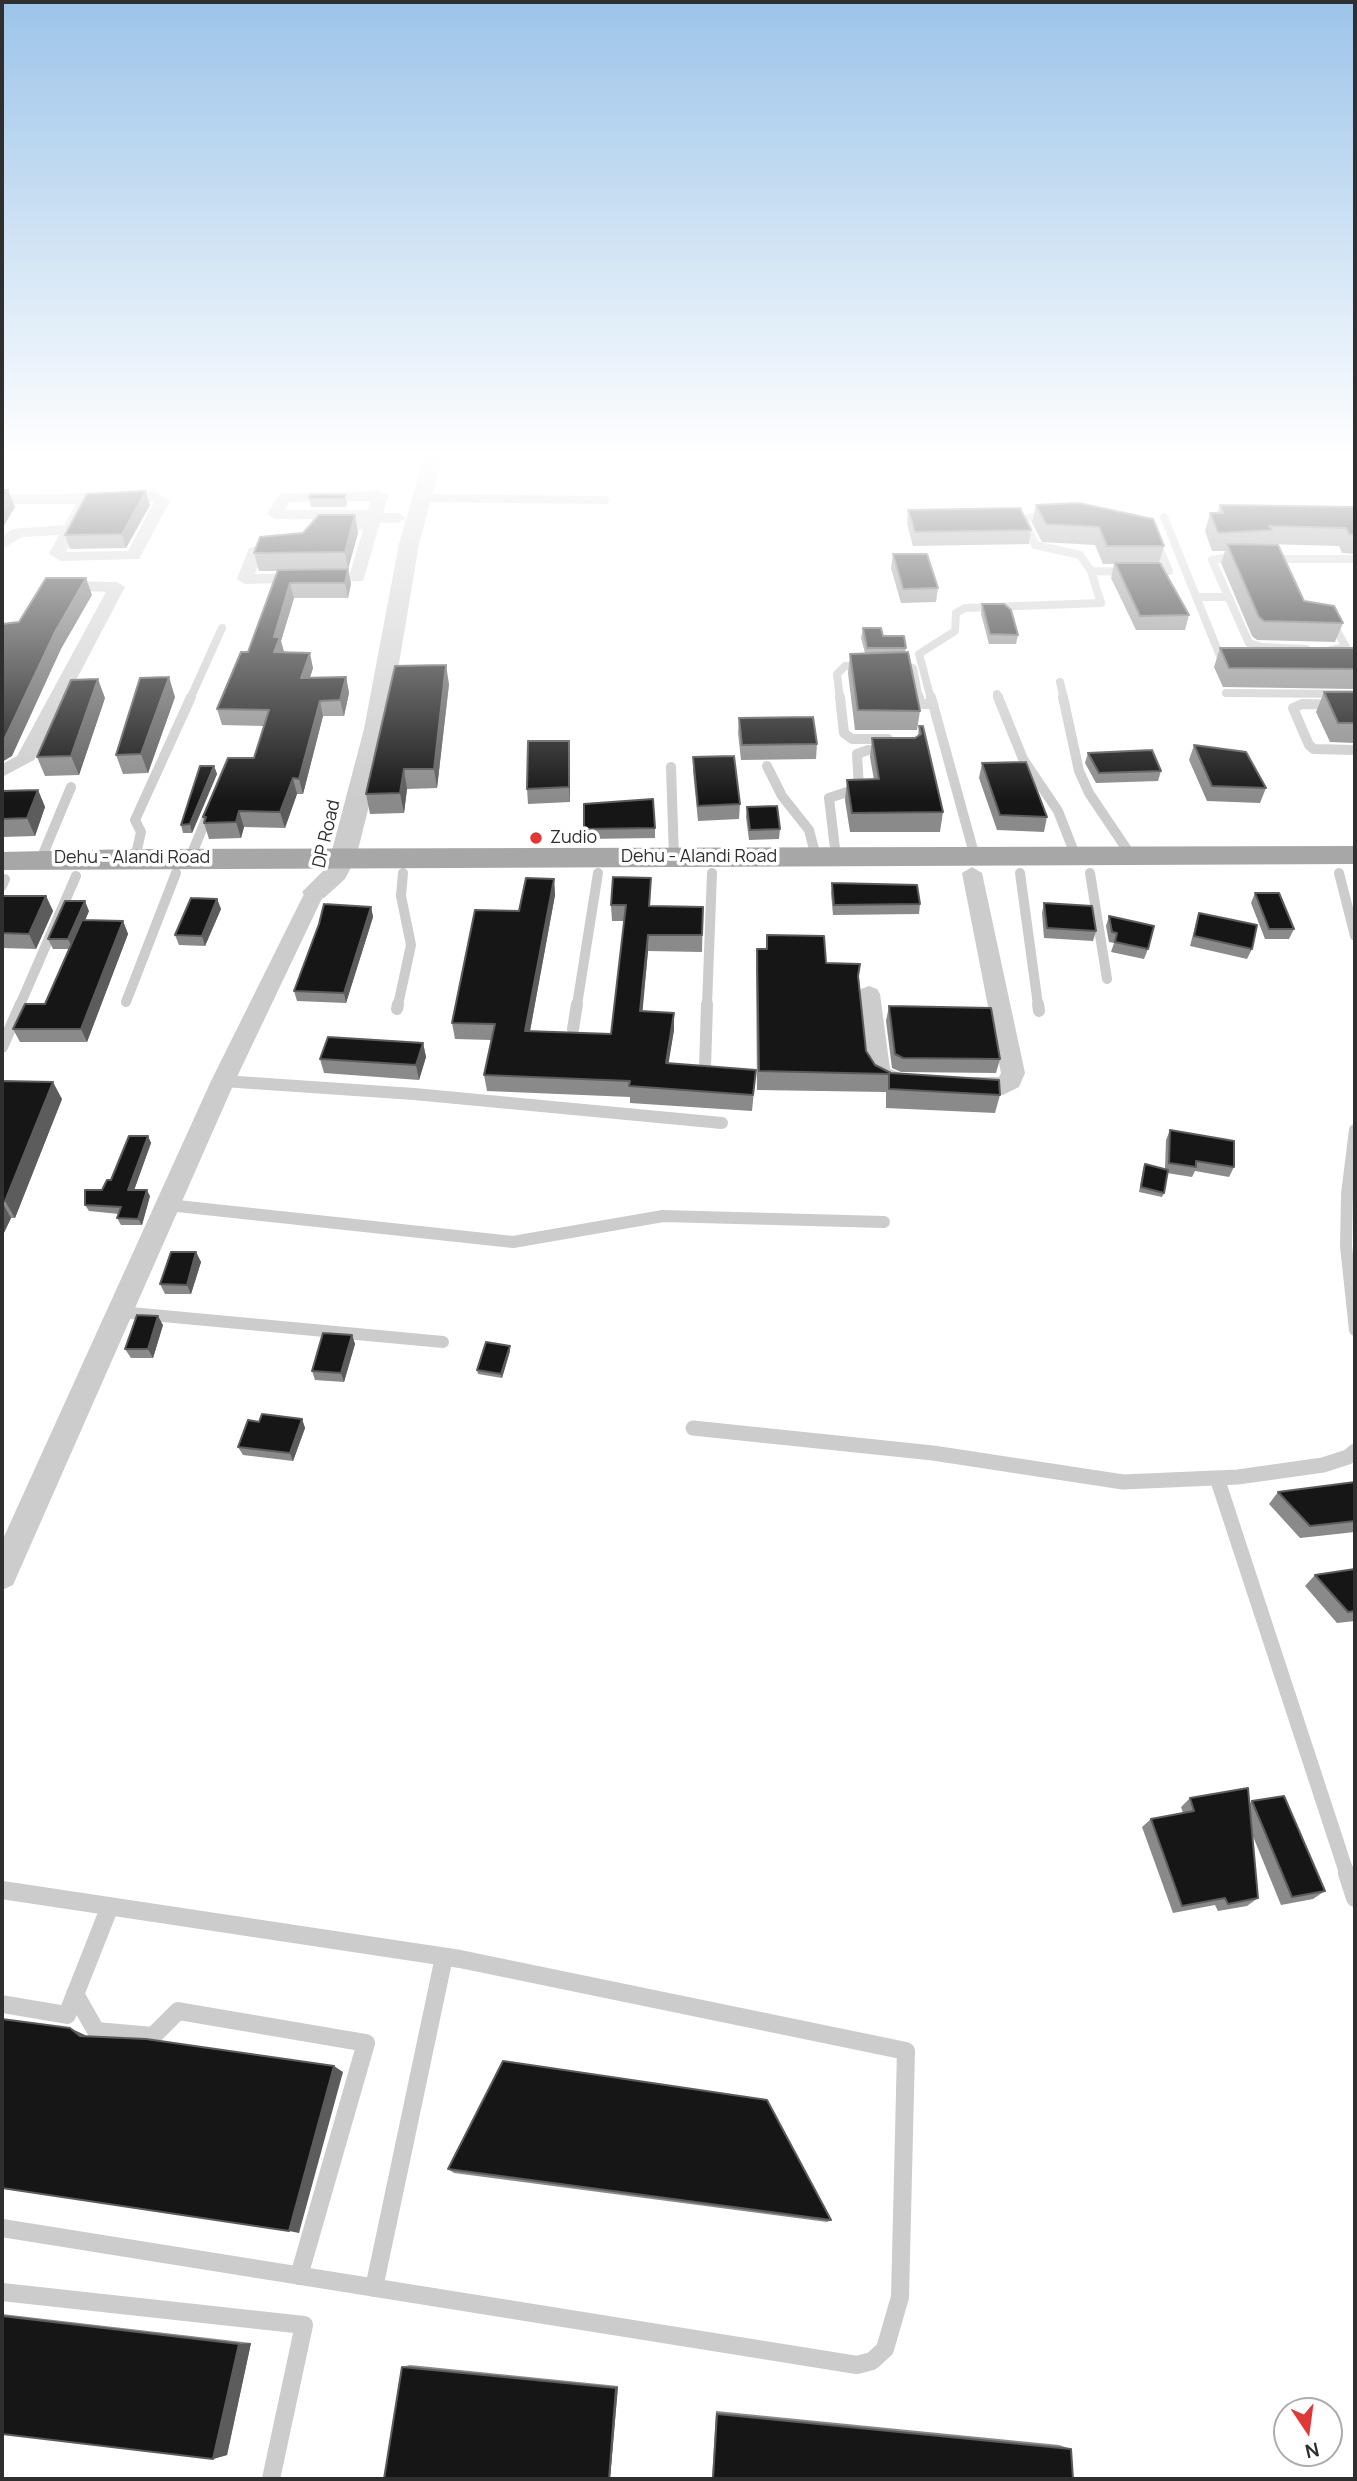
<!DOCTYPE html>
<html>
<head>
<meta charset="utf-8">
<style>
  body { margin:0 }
  #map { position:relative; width:1357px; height:2481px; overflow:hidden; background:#fff; font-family:Manrope,sans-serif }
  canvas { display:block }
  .frame { position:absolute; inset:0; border:4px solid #2f2f2f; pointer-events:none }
  .north { position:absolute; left:1273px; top:2397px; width:70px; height:70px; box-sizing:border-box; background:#fff; border:2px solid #acacac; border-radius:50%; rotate:167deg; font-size:19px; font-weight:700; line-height:28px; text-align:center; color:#2f2f2f }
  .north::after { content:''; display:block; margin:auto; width:24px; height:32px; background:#e13836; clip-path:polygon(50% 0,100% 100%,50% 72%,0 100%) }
</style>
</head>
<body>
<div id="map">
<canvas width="1357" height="2481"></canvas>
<div class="frame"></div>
<div class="north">N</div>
</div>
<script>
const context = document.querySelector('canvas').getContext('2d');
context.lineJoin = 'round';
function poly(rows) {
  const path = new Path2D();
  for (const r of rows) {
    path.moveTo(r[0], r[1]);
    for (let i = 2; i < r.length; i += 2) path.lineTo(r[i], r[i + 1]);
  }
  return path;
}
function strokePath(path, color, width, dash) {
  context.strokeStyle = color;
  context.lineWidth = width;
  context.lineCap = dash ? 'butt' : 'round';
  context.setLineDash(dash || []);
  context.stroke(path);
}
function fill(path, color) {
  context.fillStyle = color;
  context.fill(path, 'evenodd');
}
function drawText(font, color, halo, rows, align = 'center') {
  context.font = font + ' Manrope,sans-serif';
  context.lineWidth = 7;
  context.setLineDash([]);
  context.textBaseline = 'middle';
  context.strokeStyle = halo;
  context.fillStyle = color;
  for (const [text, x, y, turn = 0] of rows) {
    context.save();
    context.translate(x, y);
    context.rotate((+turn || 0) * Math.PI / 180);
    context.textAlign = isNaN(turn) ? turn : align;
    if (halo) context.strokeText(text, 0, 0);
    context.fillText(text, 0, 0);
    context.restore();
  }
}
const serviceFar4 = poly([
  [422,498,605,500],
  [1164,517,1220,656,1229,661],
  [1240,555,1212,560,1249,643,1262,647,1306,649],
  [1091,571,1129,572],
  [1283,571,1280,560,1285,559,1355,559],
  [1151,572,1169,571,1156,541],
  [1197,597,1228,597],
  [1330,619,1346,647,1331,650],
  [898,664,913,668,919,699],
  [1060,682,1064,699],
  [1226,693,1355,694],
  [997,694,999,699],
  [190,699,222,628],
  [840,699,837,674,845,666,866,665],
  [931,699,919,654,955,631,956,613,965,608,1101,603,1091,571,1080,555,1035,545,1024,519,1048,515]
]);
const serviceFar3 = poly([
  [840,697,844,733,852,739,888,739],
  [919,697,920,704,933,704],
  [931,697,975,857],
  [998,697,1023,759,1058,811,1076,857],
  [1063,697,1079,771,1089,793,1132,857],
  [1355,705,1302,704,1293,708,1309,745,1314,749,1355,750],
  [767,766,782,796,809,830,816,857],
  [671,767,674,857],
  [836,857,829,798,859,788,857,754,868,750,886,750],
  [135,858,141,832,135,820,191,697],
  [190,858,210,810],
  [41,859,71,787],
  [1020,873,1038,1005],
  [1090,873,1107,979],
  [1339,873,1355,936],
  [2,886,5,879],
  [126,1002,176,873],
  [20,1005,76,876],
  [398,1005,411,945,401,896,403,873],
  [577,1005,598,873],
  [707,1005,712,873]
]);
const serviceFar2 = poly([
  [1038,1004,1039,1011],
  [397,1009,398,1004],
  [573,1029,577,1004],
  [2,1047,21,1004],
  [705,1068,707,1004],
  [223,1081,414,1094,722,1123],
  [1355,1130,1347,1194,1346,1246,1355,1330],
  [168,1205,513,1242,663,1216,884,1222],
  [120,1312,443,1342]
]);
const serviceFar1 = poly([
  [693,1428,933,1453,1123,1482,1238,1477,1323,1465,1348,1457,1355,1451],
  [1217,1478,1347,1874]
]);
const service = poly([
  [1347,1873,1355,1898],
  [2,1890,460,1959,906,2051,900,2297,885,2349,872,2361,857,2365,2,2228],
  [75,1994,96,2031,153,2036,178,2011,366,2043,299,2276],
  [2,2004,67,2015,110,1906],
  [374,2288,444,1957],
  [2,2292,304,2325,271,2479]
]);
const minor = poly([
  [380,491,388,496,383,513,398,513,406,518,398,523,380,523,363,581,245,584,237,579,249,548,289,542,297,547,295,550,262,555,255,574,350,573,363,530,320,531,312,526,320,521,366,520,275,519,267,514,279,495,284,493,380,491],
  [371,501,368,510,285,510,289,502,371,501],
  [156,492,170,501,139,559,61,561,49,554,59,535,22,537,2,549,2,537,12,529,64,525,76,504,2,504,2,495,156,492],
  [154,502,128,551,66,552,90,504,154,502],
  [53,581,117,582,125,587,34,760,2,777,2,764,17,756,106,592,47,589,47,583,53,581],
  [972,867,982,873,1025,1073,1019,1087,1003,1095,963,1095,955,1092,951,1086,955,1080,963,1077,999,1077,1001,1073,962,873,972,867],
  [315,885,325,892,235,1081,13,1585,2,1590,2,1541,211,1081,305,892,315,885],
  [869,986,877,989,880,994,890,1069,912,1077,916,1083,912,1089,904,1092,874,1082,866,1069,858,994,861,989,869,986]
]);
const tertiary = poly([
  [425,454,443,454,419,544,388,729,356,858,345,879,324,898,315,900,306,898,302,892,325,869,330,858,364,729,399,544,425,454]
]);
const primary = poly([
  [1355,846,1355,864,2,870,2,852,135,849,1355,846]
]);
const wall = poly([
  [345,495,347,504,346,507,311,507,309,498],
  [150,505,126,548,70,549,65,535],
  [1036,505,1164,546,1159,563,1189,615,1185,630,1136,630,1111,578,1114,564,1103,564,1095,545,1042,542,1032,523],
  [1220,505,1355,507,1355,554,1342,553,1339,546,1267,544,1304,601,1343,623,1335,642,1257,640,1252,636,1221,563,1225,551,1212,551,1205,531,1210,513,1217,513],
  [908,510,1031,530,1029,544,913,546,907,524],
  [358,533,348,569,351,584,348,598,294,598,281,641,284,652,313,668,310,677,346,677,349,693,344,716,323,716,303,794,297,794,285,828,244,827,241,838,209,839,204,823,203,817,254,758,264,726,222,725,217,709,248,652,278,571,259,571,254,553],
  [893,554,938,588,936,602,901,603,891,568],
  [982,604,1018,635,1016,644,989,644,981,614],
  [863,628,883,636,906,648,905,652,920,711,917,730,855,730,848,673,850,654,865,653,861,638],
  [1220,648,1355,648,1355,689,1223,687,1214,667],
  [449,684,437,788,407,789,404,813,370,814,366,794],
  [1324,692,1355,693,1355,743,1330,742,1316,712],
  [175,697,148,773,123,774,116,755],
  [105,698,79,775,45,776,37,757],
  [739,718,817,744,816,759,741,760,738,733],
  [919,726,943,812,940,832,850,832,845,800,847,780,874,780,870,757,872,738,915,738,918,736],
  [1194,745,1266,788,1260,803,1207,801,1189,760],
  [1088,753,1161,771,1158,781,1096,783,1085,763],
  [570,755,570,802,528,804,527,789],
  [693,757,740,804,739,819,698,821,693,771],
  [982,763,1047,817,1044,832,997,830,979,778],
  [214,766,217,774,192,833,183,833,181,825],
  [38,790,45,807,35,836,3,837,2,834,2,791],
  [584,804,655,828,655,838,585,839],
  [747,807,780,829,779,839,749,840,746,817],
  [651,878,650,906,703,907,702,952,648,951,642,1011,674,1013,674,1030,668,1063,756,1070,752,1111,630,1103,630,1097,487,1091,484,1075,491,1040,455,1039,452,1023,519,911,554,879,555,895,530,1031,611,1034,624,921,612,921,611,905],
  [832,883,920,904,919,914,833,915,831,893],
  [1255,893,1294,929,1289,939,1265,939,1251,903],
  [2,896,46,896,53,911,36,949,2,948],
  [217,899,221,909,205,946,179,945,175,935],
  [1044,903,1096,931,1093,941,1044,938,1042,913],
  [371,907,373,917,346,1003,297,1001,294,991],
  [89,911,85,920,123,921,128,934,87,1042,20,1042,13,1029,45,1004,70,949,53,949,48,939],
  [1199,913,1252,949,1247,959,1190,946,1196,923],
  [1109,916,1148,949,1144,959,1111,952,1114,943,1109,942,1106,926],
  [767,935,826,963,858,977,866,1051,875,1065,891,1073,1000,1095,995,1113,886,1108,886,1092,757,1090,756,967,757,949,766,949],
  [889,1006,1000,1059,996,1073,901,1072,892,1068,886,1021],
  [423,1043,426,1057,419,1080,324,1073,320,1059],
  [2,1081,62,1099,15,1218,11,1218,2,1237],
  [1170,1130,1234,1167,1229,1177,1195,1171,1192,1177,1167,1173,1164,1193,1162,1197,1139,1192,1143,1169,1145,1164,1165,1169,1166,1140],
  [148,1136,151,1143,134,1190,150,1196,142,1225,121,1225,117,1218,119,1214,89,1211,85,1205,102,1190,111,1180],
  [196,1252,201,1262,191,1294,165,1294,160,1284],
  [163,1325,153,1358,131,1358,125,1349],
  [352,1335,355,1344,344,1382,315,1380,312,1371],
  [510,1351,502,1378,478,1374,477,1370],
  [302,1419,305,1428,293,1461,243,1455,238,1447,259,1422],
  [1355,1482,1355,1532,1300,1538,1269,1504,1278,1492],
  [1355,1569,1355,1621,1337,1623,1305,1586,1315,1575],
  [1190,1798,1249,1804,1252,1801,1325,1891,1313,1899,1281,1905,1252,1834,1258,1898,1247,1906,1218,1911,1215,1905,1173,1913,1142,1827,1151,1819,1183,1813,1181,1807],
  [448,2169,831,2220,827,2222,454,2173],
  [2,2314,251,2343,227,2455,213,2459,2,2434],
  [410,2365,618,2386,610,2479,402,2367],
  [716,2411,1059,2445,1071,2449,1073,2479,712,2479]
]);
const shadedWall = poly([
  [8,490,15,507,2,529,2,501],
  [146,491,150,505,126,548,122,534],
  [355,515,358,533,348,569,351,584,348,598,345,583,348,570,345,552],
  [86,578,92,595,61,649,12,756,2,762,2,740,55,632],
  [290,583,294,598,281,641,284,652,274,652,274,637],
  [310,653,313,668,305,693,301,678],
  [446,665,449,684,437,788,434,769],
  [169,677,175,697,148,773,141,754],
  [346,677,349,693,344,716,340,700],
  [98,679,105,698,79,775,71,756],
  [320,701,323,716,303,794,299,779],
  [569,741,570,755,570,802,569,787],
  [214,766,217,774,192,833,190,824],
  [404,769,407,789,404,813,400,793],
  [293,778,297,794,285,828,280,812],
  [38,790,45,807,35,836,27,818],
  [239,811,244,827,241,838,236,822],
  [554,879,555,895,527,1047,525,1031],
  [46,896,53,911,36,949,29,934],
  [217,899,221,909,205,946,202,936],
  [85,901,89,911,73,949,68,939],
  [371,907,373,917,346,1003,344,993],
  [123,921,128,934,87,1042,81,1029],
  [648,935,648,951,641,1028,640,1011],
  [674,1013,674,1030,666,1079,666,1063],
  [423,1043,426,1057,419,1080,416,1065],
  [53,1082,62,1099,15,1218,5,1201],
  [148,1136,151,1143,132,1196,128,1190],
  [147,1190,150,1196,142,1225,138,1219],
  [2,1202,11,1218,2,1237],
  [196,1252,201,1262,191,1294,187,1285],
  [158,1316,163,1325,153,1358,148,1349],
  [352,1335,355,1344,344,1382,341,1373],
  [510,1346,510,1351,502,1378,501,1374],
  [302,1419,305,1428,293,1461,290,1453],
  [70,2028,85,2035,95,2043,80,2036],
  [334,2066,343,2072,299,2233,289,2231],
  [251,2343,227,2455,213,2459,239,2344],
  [618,2386,610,2479,609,2479,616,2388]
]);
const building = poly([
  [2,490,8,490,2,501,2,490],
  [146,491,122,534,65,535,87,494,146,491],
  [310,495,345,495,344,498,309,498,310,495],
  [1079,503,1153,519,1164,546,1107,546,1099,527,1046,524,1036,505,1079,503],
  [1220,505,1355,507,1355,535,1349,534,1346,528,1269,526,1272,530,1218,533,1210,513,1223,513,1220,505],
  [1020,508,1031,530,915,532,908,510,1020,508],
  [319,515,355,515,345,552,254,553,260,537,303,533,319,515],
  [1227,544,1278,545,1304,601,1334,606,1343,623,1264,621,1259,617,1227,544],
  [893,554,927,554,938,588,903,589,893,554],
  [1115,563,1160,563,1189,615,1140,616,1115,563],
  [348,569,345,583,290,583,274,637,280,637,274,652,310,653,301,678,346,677,340,700,320,701,299,779,293,778,280,812,239,811,236,822,204,823,206,817,203,817,228,758,254,758,269,710,217,709,241,652,248,652,278,570,348,569],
  [46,578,86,578,55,632,5,738,2,740,2,624,19,622,46,578],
  [982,604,1004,604,1011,610,1018,635,990,634,982,604],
  [863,628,881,628,883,636,904,636,906,648,867,648,863,628],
  [1220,648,1355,648,1355,669,1229,668,1220,648],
  [908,652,920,711,858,710,850,654,908,652],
  [446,665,434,769,404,769,400,793,366,794,395,666,446,665],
  [169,677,141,754,116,755,140,678,169,677],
  [98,679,71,756,37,757,71,680,98,679],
  [1324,692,1355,692,1355,723,1338,723,1324,692],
  [813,717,817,744,742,745,739,718,813,717],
  [919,726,923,726,943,812,852,813,847,780,879,779,872,738,915,738,921,734,919,726],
  [528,741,569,741,569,787,527,789,528,741],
  [1194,745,1246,752,1266,788,1212,786,1194,745],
  [1152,750,1161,771,1099,773,1088,753,1152,750],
  [734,756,740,804,698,806,693,757,734,756],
  [1026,762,1047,817,1000,815,982,763,1026,762],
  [200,766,214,766,190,824,181,825,200,766],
  [38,790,27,818,2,819,2,791,38,790],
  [653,799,655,828,584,829,584,804,653,799],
  [777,806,780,829,750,830,747,807,777,806],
  [613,877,651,878,649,906,703,907,702,935,648,935,640,1011,674,1013,666,1063,756,1070,753,1095,629,1086,630,1081,484,1075,495,1024,452,1023,475,910,519,911,526,878,554,879,525,1031,611,1034,626,905,611,905,613,877],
  [832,883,917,885,920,904,834,905,832,883],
  [1255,893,1279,893,1294,929,1269,929,1255,893],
  [2,896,46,896,29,934,2,933,2,896],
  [191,898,217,899,202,936,175,935,191,898],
  [65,901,85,901,68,939,48,939,65,901],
  [1044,903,1092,906,1096,931,1047,928,1044,903],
  [324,904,371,907,344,993,294,991,319,924,324,904],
  [1199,913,1257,925,1252,949,1194,936,1199,913],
  [1109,916,1154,926,1148,949,1115,942,1117,933,1112,932,1109,916],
  [82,920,123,921,81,1029,13,1029,25,1004,45,1004,82,920],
  [767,935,824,936,826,963,860,964,858,976,866,1051,875,1065,891,1073,999,1080,1000,1095,889,1089,889,1074,759,1071,757,949,767,949,767,935],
  [889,1006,991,1008,1000,1059,903,1058,895,1054,889,1006],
  [328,1037,423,1043,416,1065,320,1059,328,1037],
  [2,1081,53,1082,5,1201,2,1201,2,1081],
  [1170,1130,1234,1141,1234,1167,1196,1161,1196,1167,1169,1163,1170,1130],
  [129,1136,148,1136,128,1190,147,1190,138,1219,117,1218,121,1207,85,1205,85,1190,102,1190,107,1180,111,1180,129,1136],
  [1145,1164,1168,1170,1164,1193,1141,1187,1145,1164],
  [171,1252,196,1252,187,1285,160,1284,171,1252],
  [137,1315,158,1316,148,1349,125,1349,137,1315],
  [323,1333,352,1335,341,1373,312,1371,323,1333],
  [486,1342,510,1346,501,1374,477,1370,486,1342],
  [262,1414,302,1419,290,1453,238,1447,248,1420,259,1422,262,1414],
  [1355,1482,1355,1521,1310,1526,1278,1492,1355,1482],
  [1355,1569,1355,1611,1348,1612,1315,1575,1355,1569],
  [1248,1788,1258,1898,1228,1904,1225,1898,1182,1906,1151,1819,1194,1811,1190,1798,1248,1788],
  [1284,1796,1325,1891,1292,1897,1252,1801,1284,1796],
  [2,2019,70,2028,80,2036,146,2039,334,2066,289,2231,2,2188,2,2019],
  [503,2061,767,2100,831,2220,448,2169,503,2061],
  [2,2316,239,2344,213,2459,2,2434,2,2316],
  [402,2367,616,2388,609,2479,384,2479,402,2367],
  [717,2414,1071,2449,1073,2479,713,2479,717,2414]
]);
const markers = [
  [536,838,7,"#e13836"]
];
const farStreetnames = [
  ["DP Road",327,834,-77],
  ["Dehu - Alandi Road",699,857],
  ["Dehu - Alandi Road",132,858]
];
const farPoinames = [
  ["Zudio",550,838]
];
strokePath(serviceFar4, '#ccc', 8);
strokePath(serviceFar3, '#ccc', 10);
strokePath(serviceFar2, '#ccc', 12);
strokePath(serviceFar1, '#ccc', 15);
strokePath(service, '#ccc', 18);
fill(minor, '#ccc');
fill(tertiary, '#ccc');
fill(primary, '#a7a7a7');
fill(wall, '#8a8a8a');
fill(shadedWall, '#5c5c5c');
fill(building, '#161616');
strokePath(building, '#5c5c5c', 2);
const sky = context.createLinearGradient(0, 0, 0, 801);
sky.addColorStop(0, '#9cc4e9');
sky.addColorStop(0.57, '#fff');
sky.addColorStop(1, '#ffffff00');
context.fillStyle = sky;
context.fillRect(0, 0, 1357, 801);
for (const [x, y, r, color] of markers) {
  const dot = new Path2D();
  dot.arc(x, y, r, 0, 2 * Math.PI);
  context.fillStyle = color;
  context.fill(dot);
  strokePath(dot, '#fff', 2.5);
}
drawText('18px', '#2f2f2f', '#fff', farStreetnames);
drawText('18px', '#2f2f2f', '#fff', farPoinames, 'left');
</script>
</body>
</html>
